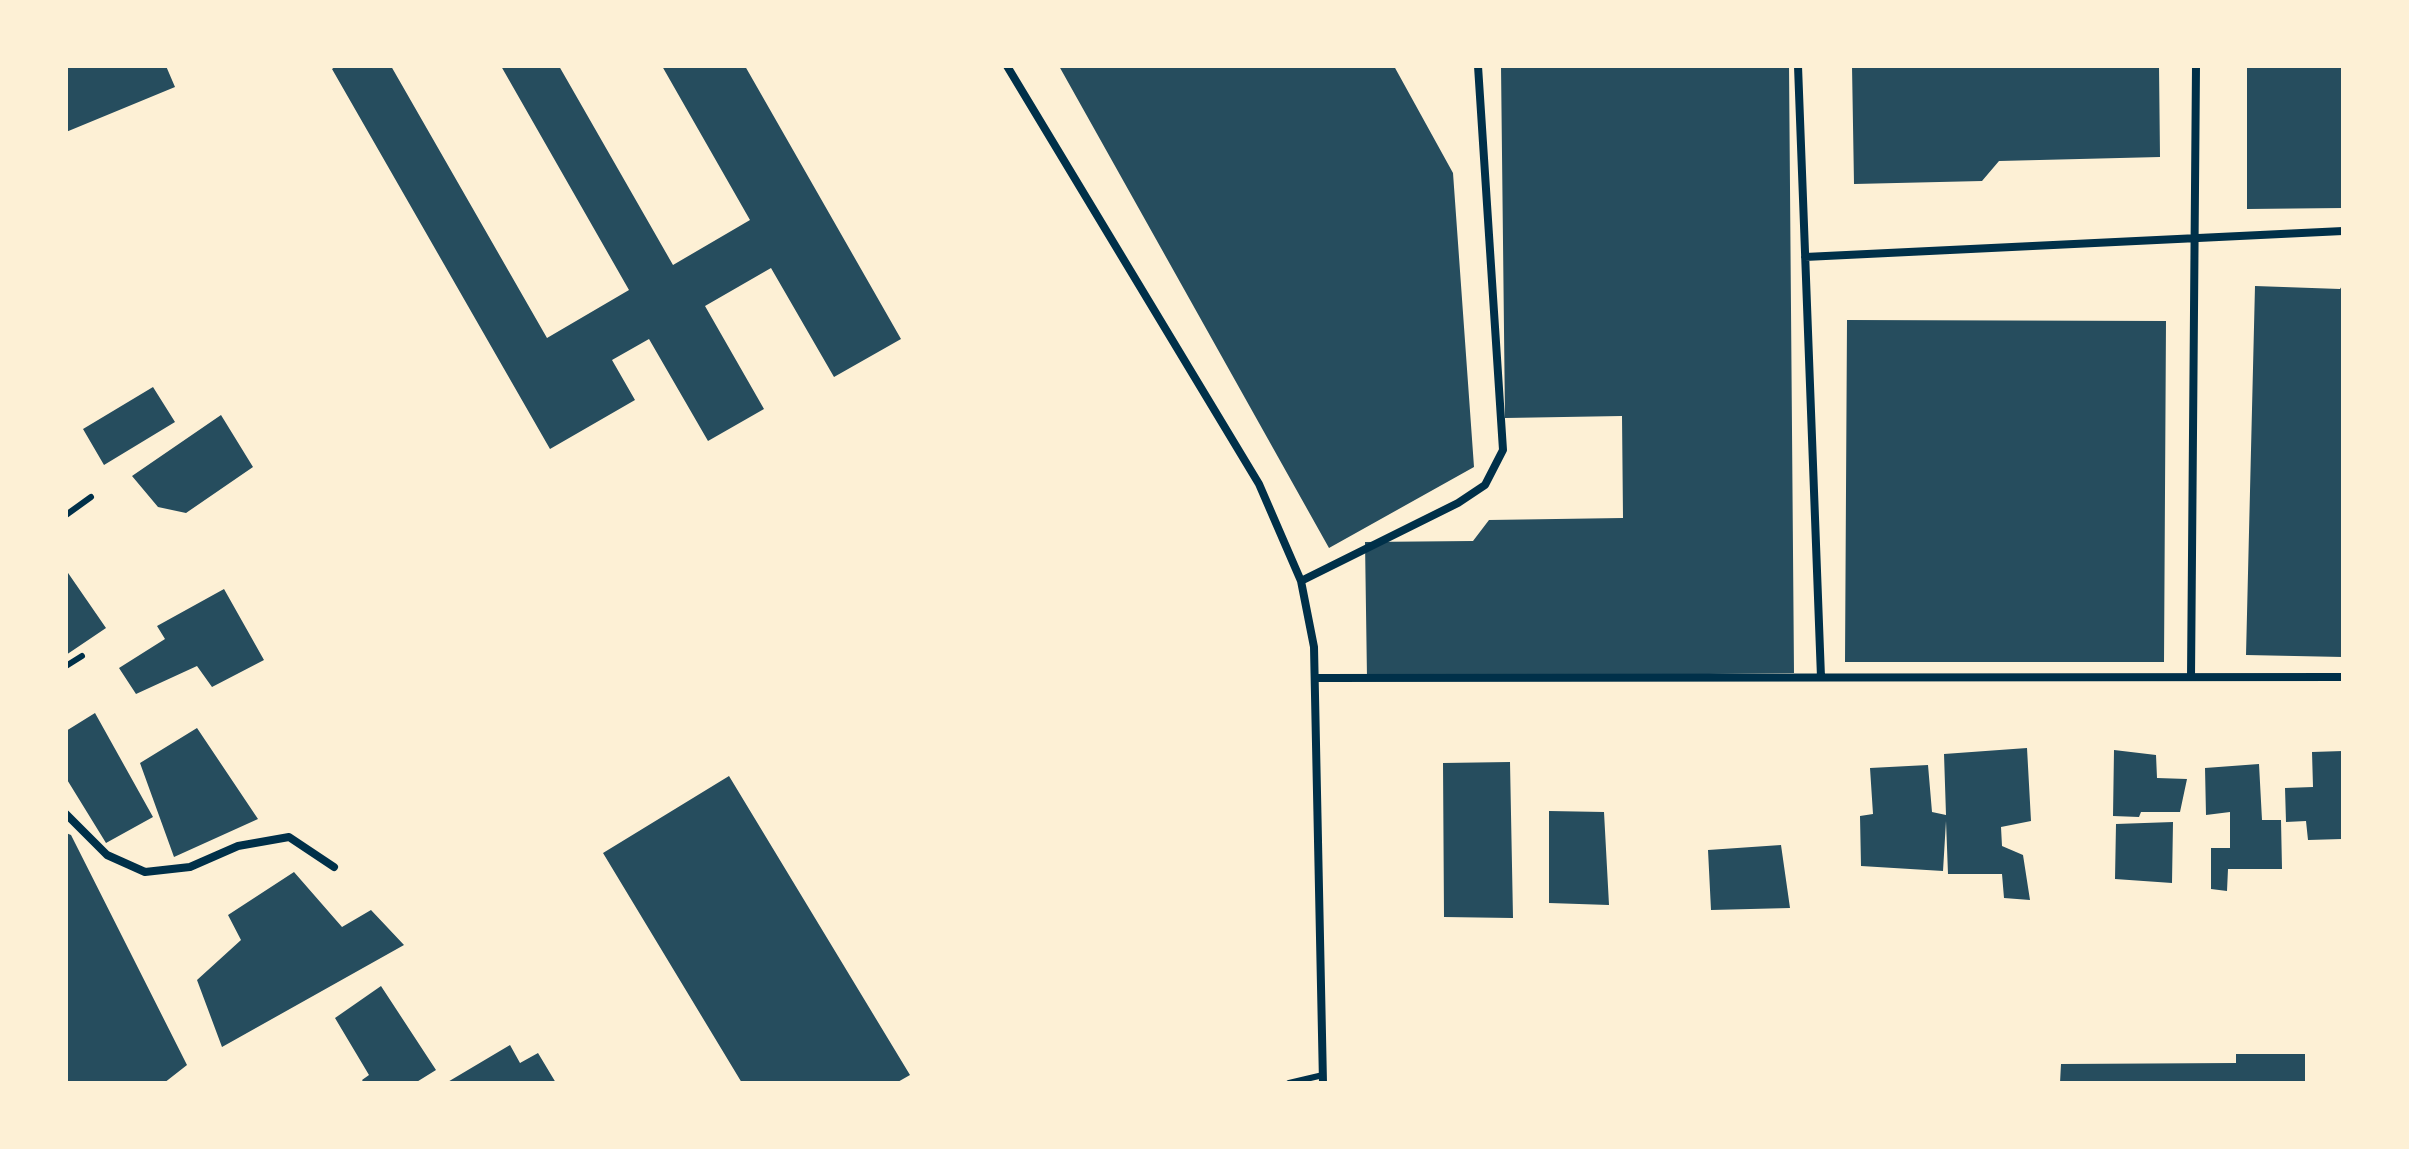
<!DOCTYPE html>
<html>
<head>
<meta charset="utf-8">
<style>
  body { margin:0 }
  #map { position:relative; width:2409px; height:1149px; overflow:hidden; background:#fdf0d5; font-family:"Times New Roman",serif }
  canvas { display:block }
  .frame { position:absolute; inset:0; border:68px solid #fdf0d5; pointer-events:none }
</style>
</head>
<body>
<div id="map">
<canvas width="2409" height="1149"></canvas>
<div class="frame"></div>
</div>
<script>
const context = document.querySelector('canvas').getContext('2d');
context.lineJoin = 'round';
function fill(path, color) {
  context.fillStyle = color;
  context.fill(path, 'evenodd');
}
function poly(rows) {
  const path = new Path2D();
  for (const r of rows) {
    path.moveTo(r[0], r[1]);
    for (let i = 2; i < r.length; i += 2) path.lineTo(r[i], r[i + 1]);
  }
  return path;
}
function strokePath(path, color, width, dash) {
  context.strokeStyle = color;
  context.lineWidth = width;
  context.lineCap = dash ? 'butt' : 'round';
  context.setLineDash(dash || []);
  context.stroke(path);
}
const building = poly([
  [66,66,166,66,175,87,66,132],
  [336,66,391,66,547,338,629,290,501,66,559,66,673,265,750,220,662,66,745,66,901,339,834,377,771,268,705,306,764,409,708,441,649,339,612,360,635,400,550,449,332,69],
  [1059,66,1394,66,1453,173,1474,467,1329,548],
  [1501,66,1789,66,1794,673,1367,678,1365,542,1473,541,1489,520,1623,518,1622,416,1505,418],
  [1852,66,2159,66,2160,157,1999,161,1982,181,1854,184],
  [2247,66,2343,66,2343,208,2247,209],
  [2343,284,2343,657,2246,655,2255,286,2340,289],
  [1847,320,2166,321,2164,662,1845,662],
  [153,387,175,422,104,465,83,429],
  [221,415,253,467,186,513,158,507,132,476],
  [66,570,106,628,66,655],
  [224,589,264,660,212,687,197,666,136,694,119,668,165,639,157,626],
  [95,713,153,817,106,843,66,778,66,731],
  [197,728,258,819,174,857,140,763],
  [2027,748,2031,821,2001,827,2002,846,2023,855,2030,900,2004,898,2002,874,1948,874,1946,821,1943,871,1861,866,1860,816,1873,814,1870,768,1928,765,1932,812,1946,815,1944,754],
  [2114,750,2156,755,2157,778,2187,779,2180,812,2141,812,2139,817,2113,816],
  [2343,751,2342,839,2308,840,2306,821,2286,822,2285,788,2313,787,2312,752],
  [1510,762,1513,918,1444,917,1443,763],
  [2259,764,2262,820,2281,820,2282,869,2228,869,2227,891,2211,889,2211,848,2230,848,2230,812,2206,815,2205,768],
  [729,776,910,1075,896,1083,742,1083,603,853],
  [1549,811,1604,812,1609,905,1549,903],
  [2173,822,2172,883,2115,879,2116,824],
  [66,833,71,835,187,1065,164,1083,66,1083],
  [1781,845,1790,908,1711,910,1708,850],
  [294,872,342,927,371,910,404,945,222,1047,197,980,241,940,228,915],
  [381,986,436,1070,415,1083,364,1083,362,1080,369,1075,335,1018],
  [510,1045,520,1063,538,1053,556,1083,446,1083],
  [2236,1054,2305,1054,2305,1083,2060,1083,2061,1064,2236,1063]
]);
const service = poly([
  [66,515,91,497],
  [66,666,82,656],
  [1289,1083,1323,1075]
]);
const minor = poly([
  [1007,66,1259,484,1301,581,1314,647,1323,1083],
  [1798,66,1821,677],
  [1805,257,2343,231],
  [1301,581,1458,503,1485,485,1503,450,1478,66],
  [2191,677,2196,66],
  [1315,678,2343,677],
  [66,814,107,855,145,872,190,867,238,846,289,837,334,867]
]);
fill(building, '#264d5e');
strokePath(service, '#003049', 6);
strokePath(minor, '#003049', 8);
</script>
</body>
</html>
